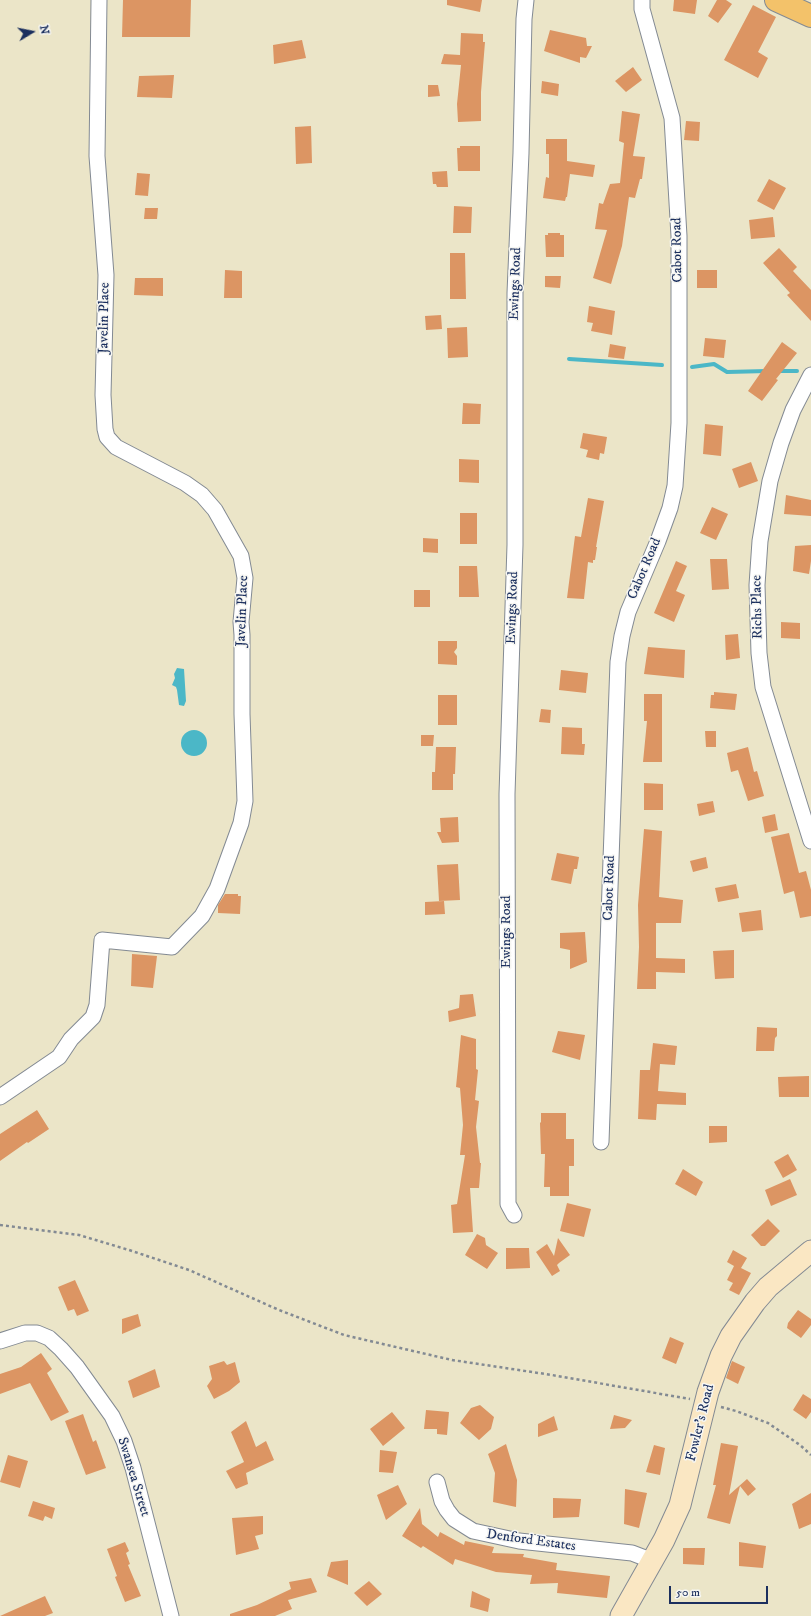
<!DOCTYPE html>
<html>
<head>
<meta charset="utf-8">
<style>
  body { margin:0 }
  #map { position:relative; width:811px; height:1616px; overflow:hidden; background:#ebe5c8; font-family:"IM FELL DW Pica",serif }
  canvas { display:block }
  .north { position:absolute; left:12px; top:12px; width:40px; height:40px; -webkit-text-stroke:3px #f6f6f2; paint-order:stroke; rotate:80deg; font-size:11px; font-weight:700; line-height:16px; text-align:center; color:#1b2f5e }
  .north::after { content:''; display:block; margin:auto; width:14px; height:18px; background:#1b2f5e; clip-path:polygon(50% 0,100% 100%,50% 72%,0 100%) }
  .scale { position:absolute; left:669px; top:1586px; width:99px; height:18px; box-sizing:border-box; border:2px solid #1b2f5e; border-top:0; padding-left:5px; font-size:12px; line-height:14px; white-space:nowrap; color:#1b2f5e; -webkit-text-stroke:3px #f6f6f2; paint-order:stroke }
</style>
</head>
<body>
<div id="map">
<canvas width="811" height="1616"></canvas>
<div class="north">N</div>
<div class="scale">50 m</div>
</div>
<script>
const context = document.querySelector('canvas').getContext('2d');
context.lineJoin = 'round';
function fill(path, color) {
  context.fillStyle = color;
  context.fill(path, 'evenodd');
}
function poly(rows) {
  const path = new Path2D();
  for (const r of rows) {
    if (r.length === 3) {
      path.moveTo(r[0] + r[2], r[1]);
      path.arc(r[0], r[1], r[2], 0, 2 * Math.PI);
      continue;
    }
    path.moveTo(r[0], r[1]);
    for (let i = 2; i < r.length; i += 2) path.lineTo(r[i], r[i + 1]);
  }
  return path;
}
function strokePath(path, color, width, dash) {
  context.strokeStyle = color;
  context.lineWidth = width;
  context.lineCap = dash ? 'butt' : 'round';
  context.setLineDash(dash || []);
  context.stroke(path);
}
function drawText(font, color, halo, rows, align = 'center') {
  context.font = font + ' "IM FELL DW Pica",serif';
  context.lineWidth = 3;
  context.setLineDash([]);
  context.textBaseline = 'middle';
  context.strokeStyle = halo;
  context.fillStyle = color;
  for (const [text, x, y, turn = 0] of rows) {
    context.save();
    context.translate(x, y);
    context.rotate((+turn || 0) * Math.PI / 180);
    context.textAlign = isNaN(turn) ? turn : align;
    if (halo) context.strokeText(text, 0, 0);
    context.fillText(text, 0, 0);
    context.restore();
  }
}
const water = poly([
  [177,668,184,669,186,701,184,706,179,705,177,690,176,687,172,685,175,678,174,674],
  [194,743,13]
]);
const stream = poly([
  [569,359,662,365],
  [692,367,714,364,727,372,767,371],
  [778,371,797,371]
]);
const building = poly([
  [123,0,191,0,190,37,122,37],
  [447,0,482,0,480,12,447,5],
  [674,0,697,0,695,14,673,11],
  [717,0,726,0,732,4,718,23,708,16],
  [753,5,776,17,758,52,768,58,758,78,724,60],
  [550,30,586,38,587,46,592,46,586,58,580,57,580,63,544,51],
  [461,33,483,34,483,42,485,42,481,92,481,121,458,122,457,104,461,65,441,64,444,54,460,55],
  [302,40,306,58,274,64,273,45],
  [633,67,642,80,626,92,615,81],
  [174,75,172,98,137,97,139,76],
  [542,81,559,84,558,96,541,93],
  [428,85,438,85,440,96,428,97],
  [622,111,640,114,633,156,645,157,642,179,640,179,635,198,629,197,622,246,611,284,593,278,607,230,595,229,599,203,603,204,610,184,620,183,624,143,619,141],
  [686,121,700,122,699,141,684,140],
  [311,126,312,163,296,164,295,127],
  [546,139,567,139,567,161,595,165,593,177,570,174,567,197,566,197,565,201,543,198,546,177,549,178,549,154,546,154],
  [460,146,480,146,480,171,458,171,457,148,460,148],
  [447,171,448,187,437,187,436,184,433,184,432,172],
  [137,173,150,174,148,196,135,195],
  [769,179,786,188,774,210,757,201],
  [454,206,472,207,471,233,453,233],
  [145,208,158,208,157,219,144,219],
  [773,217,775,237,751,239,749,220],
  [548,233,560,233,560,235,564,235,564,257,546,257,545,235,548,235],
  [779,248,797,267,793,271,811,290,811,321,787,295,790,293,763,263],
  [450,253,465,253,466,299,450,299],
  [225,270,242,271,242,298,224,298],
  [697,270,717,270,717,288,697,288],
  [545,276,561,276,560,288,545,287],
  [135,278,163,278,163,296,134,295],
  [589,306,615,311,612,335,591,331,593,323,587,322],
  [441,315,442,329,426,330,425,316],
  [467,327,468,357,448,358,447,328],
  [705,338,726,340,724,358,703,356],
  [782,342,797,353,776,379,778,380,762,401,748,391],
  [610,344,626,347,624,359,608,357],
  [463,403,481,404,480,424,462,424],
  [705,424,723,426,721,456,703,454],
  [583,433,607,437,604,454,600,453,599,460,586,457,588,450,580,448],
  [459,459,479,460,479,483,459,482],
  [751,462,758,481,739,488,732,469],
  [786,495,811,500,811,516,784,514],
  [588,498,604,501,596,547,597,547,595,560,593,560,593,563,588,562,584,599,567,598,575,536,581,537],
  [712,507,728,514,716,540,700,533],
  [460,513,477,513,477,544,460,544],
  [423,538,438,539,438,553,423,552],
  [811,545,811,561,809,574,793,571,795,546],
  [710,559,727,559,729,589,712,590],
  [676,561,687,566,676,591,685,595,674,622,654,613],
  [459,566,477,566,479,597,459,597],
  [414,590,430,590,430,607,414,607],
  [781,622,800,623,800,639,781,638],
  [738,634,740,658,726,660,725,635],
  [438,641,457,641,457,648,454,652,457,656,457,665,438,664],
  [648,647,685,650,684,678,644,674],
  [561,670,588,673,586,693,559,690],
  [714,692,737,694,735,710,710,708,711,695,714,695],
  [644,694,662,694,662,762,643,762,647,721,644,721],
  [438,695,457,695,457,725,438,725],
  [541,709,551,710,550,723,539,722],
  [562,727,582,728,582,744,585,744,584,755,561,754],
  [705,731,716,731,716,747,706,747],
  [421,735,434,735,433,746,421,746],
  [436,747,456,747,455,774,453,774,453,790,432,790,432,772,435,772],
  [748,747,754,772,757,771,764,796,748,801,738,770,731,772,727,753],
  [644,783,663,784,663,810,644,810],
  [713,801,715,812,699,816,697,804],
  [775,814,778,830,765,833,762,817],
  [458,817,459,842,442,843,437,832,441,832,440,818],
  [644,829,662,831,659,897,683,900,681,923,656,923,656,958,685,959,685,973,656,972,656,989,637,989,639,947,638,905],
  [789,833,799,873,806,871,811,890,811,916,800,918,794,891,784,894,771,837],
  [557,853,579,857,577,869,574,869,571,884,551,880],
  [706,857,708,868,693,872,690,861],
  [458,864,460,900,439,901,437,865],
  [736,884,739,898,718,902,715,888],
  [225,894,238,894,238,896,241,896,240,914,218,913,218,905],
  [444,901,445,914,425,915,425,902],
  [761,910,763,930,742,932,739,913],
  [585,932,587,962,570,969,570,950,560,948,560,933],
  [734,950,734,978,715,979,713,951],
  [132,954,157,956,153,988,131,986],
  [473,994,476,1016,449,1022,448,1011,459,1008,460,995],
  [757,1027,777,1028,777,1036,775,1038,774,1051,756,1051],
  [558,1031,585,1035,580,1060,552,1052],
  [461,1035,476,1039,476,1069,478,1070,475,1100,479,1101,476,1127,480,1163,481,1163,479,1188,470,1188,473,1232,453,1233,451,1205,457,1204,465,1155,460,1155,463,1125,460,1088,456,1087],
  [653,1043,677,1046,675,1065,660,1064,658,1091,686,1093,686,1105,657,1104,656,1120,638,1119,640,1070,650,1070],
  [809,1076,809,1097,779,1097,778,1077],
  [37,1110,49,1129,28,1143,27,1142,0,1161,0,1134],
  [541,1113,566,1113,566,1139,574,1139,574,1166,569,1166,569,1196,550,1196,550,1187,544,1187,545,1154,541,1154,540,1123,541,1122],
  [709,1126,727,1126,727,1142,709,1143],
  [788,1154,797,1170,783,1178,774,1162],
  [683,1169,703,1182,696,1196,675,1184],
  [790,1179,797,1195,771,1206,765,1190],
  [567,1203,591,1209,584,1237,560,1231],
  [768,1219,780,1231,765,1246,761,1246,751,1235],
  [477,1234,485,1238,486,1245,498,1253,487,1269,465,1255],
  [558,1238,570,1255,559,1263,557,1265,560,1271,552,1276,536,1252,547,1244,554,1256],
  [506,1248,529,1248,530,1268,506,1269],
  [733,1250,747,1258,741,1268,751,1273,739,1295,729,1290,733,1283,727,1280,734,1266,727,1262],
  [75,1280,89,1311,77,1316,74,1309,68,1311,58,1287],
  [798,1310,811,1319,811,1325,801,1338,787,1328,788,1323],
  [138,1314,141,1326,122,1334,122,1319],
  [670,1337,684,1343,676,1364,662,1358],
  [41,1353,52,1369,47,1373,69,1412,51,1421,30,1383,0,1394,0,1374,21,1367],
  [224,1361,227,1365,235,1362,240,1382,229,1391,214,1399,207,1386,212,1379,209,1366],
  [732,1361,745,1367,738,1384,726,1378],
  [155,1369,160,1387,133,1398,128,1381],
  [803,1394,811,1399,811,1412,806,1419,793,1410],
  [480,1405,494,1417,491,1429,479,1440,460,1423,471,1408],
  [426,1410,449,1412,447,1435,437,1434,437,1429,424,1429],
  [392,1412,405,1428,383,1446,370,1429],
  [83,1414,93,1442,96,1440,106,1468,86,1475,65,1421],
  [614,1415,632,1420,625,1428,610,1429],
  [554,1416,558,1430,538,1437,538,1424],
  [246,1421,256,1447,266,1441,274,1460,246,1473,248,1484,236,1489,226,1471,244,1462,231,1432],
  [721,1443,738,1446,729,1495,747,1479,756,1489,748,1496,740,1486,730,1524,707,1518,716,1485,713,1485],
  [506,1444,517,1480,516,1507,493,1502,495,1473,488,1454],
  [654,1445,665,1448,660,1475,646,1472],
  [380,1450,397,1452,393,1473,379,1472],
  [8,1455,28,1461,20,1488,0,1482],
  [398,1485,407,1504,386,1520,377,1495],
  [625,1489,647,1493,639,1528,624,1524],
  [811,1493,811,1524,799,1529,792,1504],
  [553,1498,581,1499,579,1517,553,1518],
  [33,1501,55,1508,52,1519,45,1516,43,1521,28,1516],
  [420,1508,422,1524,438,1537,440,1532,464,1545,465,1541,494,1547,492,1553,524,1554,523,1557,557,1563,556,1570,610,1576,607,1598,557,1593,558,1583,530,1584,532,1575,496,1572,455,1559,453,1565,423,1546,421,1548,402,1536],
  [263,1516,263,1534,255,1536,259,1549,236,1555,232,1518],
  [125,1542,129,1551,126,1553,130,1564,128,1565,141,1596,125,1602,115,1577,117,1576,107,1549],
  [739,1542,766,1546,763,1568,739,1566],
  [683,1548,705,1548,704,1565,683,1564],
  [348,1560,348,1585,327,1576,331,1562],
  [311,1578,317,1592,288,1600,292,1609,275,1616,230,1616,230,1614,257,1605,291,1589,289,1582],
  [369,1581,382,1594,367,1606,354,1593],
  [472,1591,490,1599,488,1612,470,1607],
  [45,1596,53,1613,45,1616,0,1616]
]);
const path = poly([
  [0,1225,79,1235,129,1250,189,1270,279,1310,344,1335,452,1360,552,1375,690,1399],
  [721,1407,736,1411,768,1423,800,1445,811,1455]
]);
const street = poly([
  [811,375,793,410,781,443,770,481,760,541,757,585,759,653,763,687,811,841],
  [0,1097,59,1057,71,1039,93,1017,97,1005,102,940,172,947,202,916,217,889,241,823,245,801,242,714,242,635,241,622,245,578,241,556,215,510,202,495,185,483,116,447,107,437,105,429,103,395,106,275,97,156,99,0],
  [601,1142,618,662,622,636,628,612,658,541,670,508,675,486,679,423,679,236,672,118,642,9,642,0],
  [514,1215,508,1204,507,794,515,545,515,293,521,153,524,19,526,0],
  [0,1341,25,1333,37,1333,49,1338,61,1349,77,1367,112,1416,124,1441,133,1468,171,1616],
  [437,1482,442,1501,447,1510,454,1519,473,1531,519,1541,632,1553,645,1558,651,1563]
]);
const secondary = poly([
  [621,1616,664,1540,680,1505,708,1392,721,1356,731,1336,755,1302,768,1287,811,1251]
]);
const primary = poly([
  [776,0,811,16]
]);
const streetNames = [
  ["Cabot Road",678,250,-91],
  ["Ewings Road",516,284,-88],
  ["Javelin Place",105,318,-89],
  ["Cabot Road",645,569,-67],
  ["Richs Place",758,607,-91],
  ["Ewings Road",513,608,-88],
  ["Javelin Place",243,611,-88],
  ["Cabot Road",610,888,-88],
  ["Ewings Road",507,932,-90],
  ["Fowler's Road",701,1423,-76],
  ["Swansea Street",133,1477,73],
  ["Denford Estates",531,1541,8]
];
fill(water, '#4bb7c7');
strokePath(stream, '#4bb7c7', 4);
fill(building, '#dc9563');
strokePath(street, '#838a93', 17);
strokePath(secondary, '#838a93', 23);
strokePath(primary, '#838a93', 24);
strokePath(path, '#838a93', 2.5, [3, 3]);
strokePath(street, '#fff', 15);
strokePath(secondary, '#fae7c3', 21);
strokePath(primary, '#f3c26a', 22);
drawText('14px', '#1b2f5e', '#f6f6f2', streetNames);
</script>
</body>
</html>
